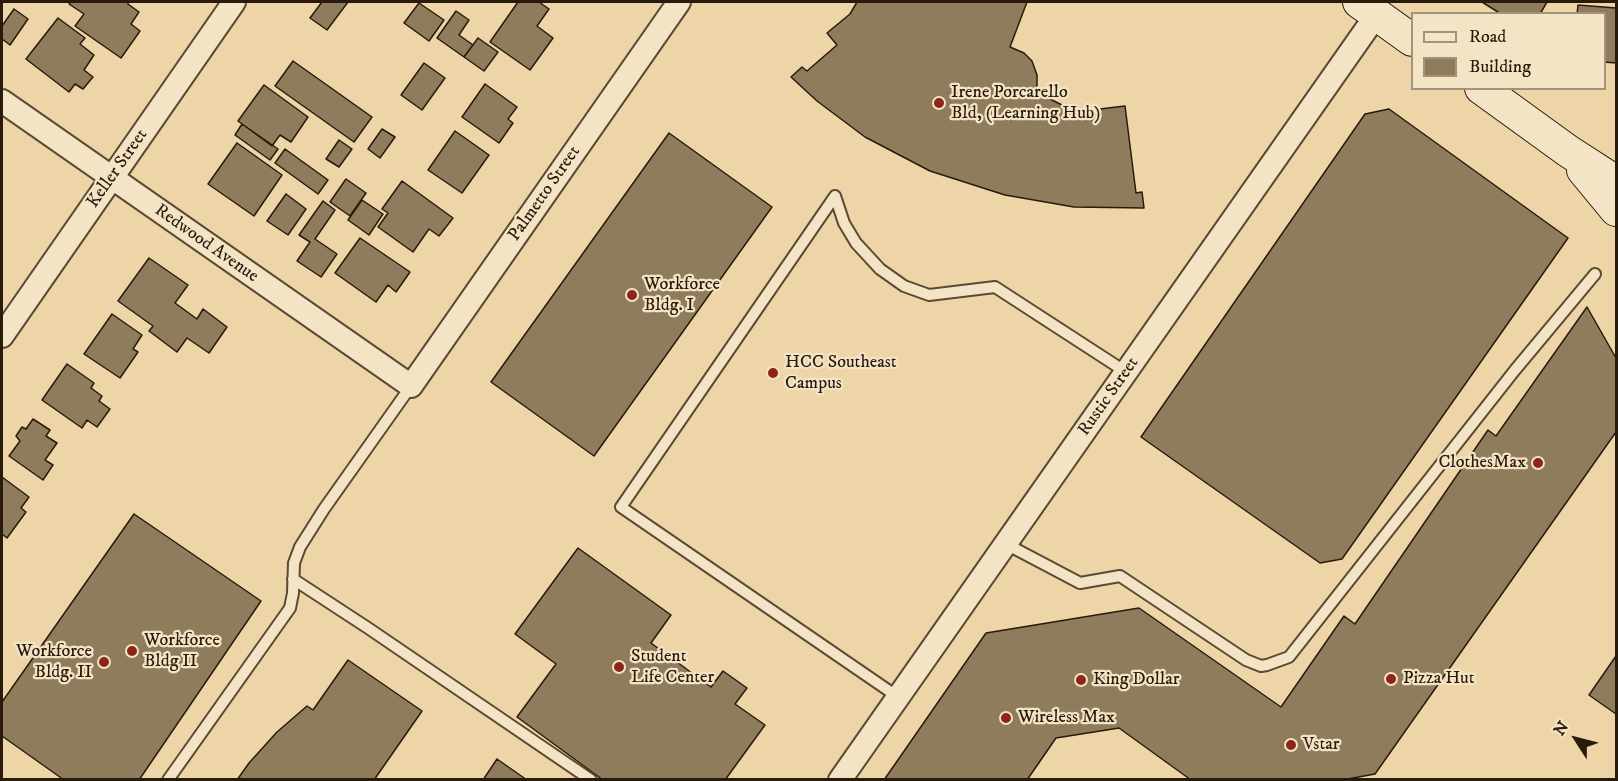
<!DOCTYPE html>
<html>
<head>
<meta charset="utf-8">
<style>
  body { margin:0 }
  #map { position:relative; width:1618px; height:781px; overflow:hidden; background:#edd5a8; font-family:"IM FELL DW Pica",serif }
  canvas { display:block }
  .frame { position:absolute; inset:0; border:3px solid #291b0c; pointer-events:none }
  .legend { position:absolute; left:1411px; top:12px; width:195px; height:78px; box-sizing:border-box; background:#f3e4c6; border:2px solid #a2947c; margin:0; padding:8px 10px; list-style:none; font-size:18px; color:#291b0c }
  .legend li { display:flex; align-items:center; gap:12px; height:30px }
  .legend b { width:30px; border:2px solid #a2947c }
  .north { position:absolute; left:1546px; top:709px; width:60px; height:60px; -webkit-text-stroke:4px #f3e4c6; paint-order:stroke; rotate:306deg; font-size:16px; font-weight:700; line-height:24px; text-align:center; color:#291b0c }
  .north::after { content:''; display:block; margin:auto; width:21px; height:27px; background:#291b0c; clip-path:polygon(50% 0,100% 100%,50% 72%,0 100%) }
</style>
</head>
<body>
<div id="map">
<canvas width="1618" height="781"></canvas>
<div class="frame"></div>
<ul class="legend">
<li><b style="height:8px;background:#f3e4c6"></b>Road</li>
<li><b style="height:16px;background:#8f7c5d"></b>Building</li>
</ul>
<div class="north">N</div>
</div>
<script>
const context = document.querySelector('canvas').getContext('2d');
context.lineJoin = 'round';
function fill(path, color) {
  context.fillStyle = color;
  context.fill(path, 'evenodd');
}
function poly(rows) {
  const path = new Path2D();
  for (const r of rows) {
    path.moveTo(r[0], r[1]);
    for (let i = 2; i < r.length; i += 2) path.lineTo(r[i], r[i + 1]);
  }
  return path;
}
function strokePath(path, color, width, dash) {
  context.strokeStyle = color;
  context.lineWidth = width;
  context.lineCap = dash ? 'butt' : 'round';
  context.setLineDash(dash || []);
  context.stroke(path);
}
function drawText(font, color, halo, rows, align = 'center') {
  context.font = font + ' "IM FELL DW Pica",serif';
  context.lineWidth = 4.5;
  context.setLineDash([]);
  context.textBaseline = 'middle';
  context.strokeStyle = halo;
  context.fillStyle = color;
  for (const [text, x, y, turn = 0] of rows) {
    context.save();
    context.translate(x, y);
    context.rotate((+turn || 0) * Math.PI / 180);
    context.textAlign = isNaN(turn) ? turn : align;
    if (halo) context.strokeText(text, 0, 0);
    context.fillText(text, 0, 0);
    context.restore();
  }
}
const building = poly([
  [71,2,128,2,128,4,139,12,131,24,140,31,121,58,75,26,84,14,69,4,71,2],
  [322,2,348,2,327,30,310,18,322,2],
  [518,2,539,2,549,9,537,26,553,38,530,70,490,42,518,2],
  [857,2,1027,2,1010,47,1024,53,1032,61,1037,75,1037,85,1036,92,1092,120,1100,109,1125,106,1136,193,1142,192,1144,208,1074,207,1005,195,930,171,865,137,817,101,791,77,802,67,807,71,837,45,827,33,850,14,857,2],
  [1482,2,1547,2,1540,14,1501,14,1482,2],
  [419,3,444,20,429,41,404,23,419,3],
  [1578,5,1616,8,1616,63,1604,62,1604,14,1577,14,1578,5],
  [14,9,28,19,10,45,2,39,2,26,14,9],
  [456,11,469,20,459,35,473,45,464,57,437,38,456,11],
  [58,18,85,38,80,44,94,55,84,70,93,77,83,89,75,84,69,92,26,59,58,18],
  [478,38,498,52,484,71,464,57,478,38],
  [293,61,372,117,354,142,275,86,293,61],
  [424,63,445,78,422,110,401,95,424,63],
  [485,84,517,107,508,119,513,123,499,143,462,117,485,84],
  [264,85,308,117,291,142,280,135,272,146,238,121,264,85],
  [1389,109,1568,238,1342,559,1320,563,1141,437,1365,114,1389,109],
  [242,124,278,149,270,160,235,135,242,124],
  [382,129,395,137,380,158,368,149,382,129],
  [455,131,489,155,462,193,428,170,455,131],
  [669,133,772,207,594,456,491,382,669,133],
  [339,140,352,149,339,167,326,159,339,140],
  [237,143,282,175,254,216,208,184,237,143],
  [285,149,328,180,318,194,275,163,285,149],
  [346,179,366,193,350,216,330,202,346,179],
  [402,181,453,218,439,236,429,229,413,252,378,227,388,213,382,209,402,181],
  [286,194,306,209,288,235,267,221,286,194],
  [362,200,383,214,369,235,348,220,362,200],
  [323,201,335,210,315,239,337,254,321,277,297,261,310,242,299,235,323,201],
  [360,238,410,272,396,292,388,285,376,302,335,273,360,238],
  [149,258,188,285,175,303,197,319,203,309,227,327,209,353,187,338,177,352,149,331,153,326,118,301,149,258],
  [1587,307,1616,358,1616,432,1375,774,1342,780,1191,780,1119,728,1056,738,1027,780,884,780,986,633,1139,608,1281,707,1344,616,1355,624,1488,430,1496,436,1587,307],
  [112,314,142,335,133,349,138,352,120,378,84,354,112,314],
  [67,364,94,383,91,388,102,396,99,401,110,409,97,427,87,420,82,428,42,400,67,364],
  [33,419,50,430,46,436,57,443,45,460,53,465,43,480,9,456,20,441,16,436,22,427,26,429,33,419],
  [2,477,29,497,21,508,26,512,7,538,2,534,2,477],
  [134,514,261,601,139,780,64,780,2,736,2,702,134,514],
  [578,548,671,615,651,643,711,687,723,671,747,688,735,704,765,725,725,780,603,780,517,717,556,664,515,634,578,548],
  [1616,656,1616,714,1589,695,1616,656],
  [348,660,422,711,374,780,237,780,249,763,277,732,307,706,313,710,348,660],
  [497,759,527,780,483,780,497,759]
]);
const lane = poly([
  [1006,544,1080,583,1120,576,1246,660,1261,666,1267,665,1289,657,1515,370,1595,274],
  [293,579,368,628,591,780],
  [898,697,621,507,835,196,844,223,856,243,880,269,904,286,929,295,995,287,1126,372],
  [168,780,290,608,293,593,294,563,300,547,324,509,411,386]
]);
const street = poly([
  [2,101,411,386,679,2],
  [2,336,234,2],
  [840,780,1377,14]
]);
const secondary = poly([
  [1359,2,1412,40],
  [1481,88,1568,151,1616,182],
  [1583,170,1616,210]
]);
const markers = [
  [939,103,6,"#8f2418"],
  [632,295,6,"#8f2418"],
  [773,373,6,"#8f2418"],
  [1538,463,6,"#8f2418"],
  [132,651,6,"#8f2418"],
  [104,662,6,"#8f2418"],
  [619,667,6,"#8f2418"],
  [1391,679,6,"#8f2418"],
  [1081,680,6,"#8f2418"],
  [1006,718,6,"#8f2418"],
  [1291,745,6,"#8f2418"]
];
const poiNames = [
  ["Irene Porcarello",951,93],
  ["Bld, (Learning Hub)",951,114],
  ["Workforce",644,285],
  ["Bldg. I",644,306],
  ["HCC Southeast",785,363],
  ["Campus",785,384],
  ["ClothesMax",1526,463,"right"],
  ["Workforce",144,641],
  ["Bldg II",144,662],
  ["Workforce",92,652,"right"],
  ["Bldg. II",92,673,"right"],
  ["Student",631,657],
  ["Life Center",631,678],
  ["Pizza Hut",1403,679],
  ["King Dollar",1093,680],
  ["Wireless Max",1018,718],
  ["Vstar",1303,745]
];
const streetNames = [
  ["Keller Street",118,169,-55],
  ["Palmetto Street",545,194,-55],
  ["Redwood Avenue",206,244,35],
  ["Rustic Street",1109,397,-55]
];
fill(building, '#8f7c5d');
strokePath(building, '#291b0c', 1.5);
strokePath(lane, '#5a4a33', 14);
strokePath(street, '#5a4a33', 26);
strokePath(secondary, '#291b0c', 34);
strokePath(lane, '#f3e4c6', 10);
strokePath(street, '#f3e4c6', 22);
strokePath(secondary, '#f3e4c6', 32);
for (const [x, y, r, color] of markers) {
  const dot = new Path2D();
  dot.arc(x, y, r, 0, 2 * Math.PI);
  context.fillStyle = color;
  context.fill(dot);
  strokePath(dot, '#f3e4c6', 2);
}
drawText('18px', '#291b0c', '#f3e4c6', poiNames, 'left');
drawText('18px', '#291b0c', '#f3e4c6', streetNames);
</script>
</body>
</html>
